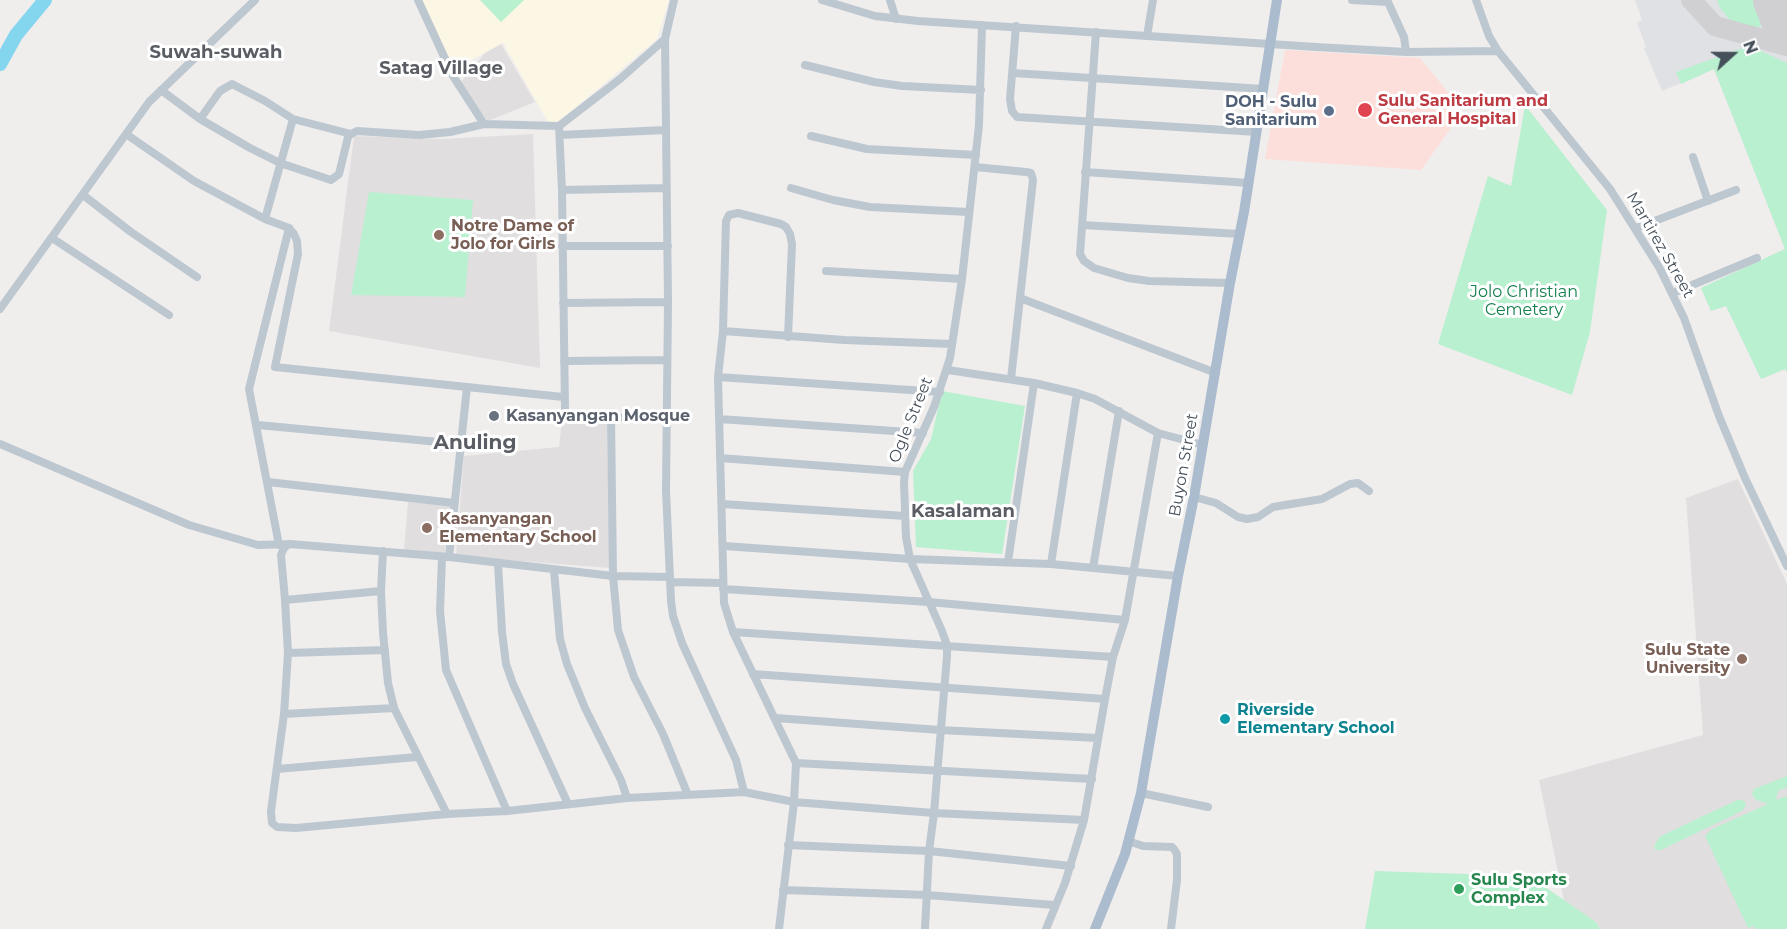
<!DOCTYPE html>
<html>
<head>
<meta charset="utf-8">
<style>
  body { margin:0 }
  #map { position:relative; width:1787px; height:929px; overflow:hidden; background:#f0eded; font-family:Montserrat,sans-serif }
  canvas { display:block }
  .north { position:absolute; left:1703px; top:24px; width:60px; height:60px; -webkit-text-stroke:4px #fff; paint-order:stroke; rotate:69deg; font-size:16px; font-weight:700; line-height:24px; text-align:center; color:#45505b }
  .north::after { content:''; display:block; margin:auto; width:21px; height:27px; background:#45505b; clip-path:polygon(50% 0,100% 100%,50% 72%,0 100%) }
</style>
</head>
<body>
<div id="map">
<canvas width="1787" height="929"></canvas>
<div class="north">N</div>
</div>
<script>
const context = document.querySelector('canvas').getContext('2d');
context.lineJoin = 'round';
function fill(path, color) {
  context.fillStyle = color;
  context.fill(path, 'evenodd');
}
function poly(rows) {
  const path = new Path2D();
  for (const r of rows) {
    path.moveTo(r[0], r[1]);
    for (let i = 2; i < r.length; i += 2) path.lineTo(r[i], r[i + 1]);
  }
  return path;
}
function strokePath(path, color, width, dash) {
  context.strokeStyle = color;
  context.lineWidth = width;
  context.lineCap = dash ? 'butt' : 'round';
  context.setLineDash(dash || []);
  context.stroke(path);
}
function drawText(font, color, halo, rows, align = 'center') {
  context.font = font + ' Montserrat,sans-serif';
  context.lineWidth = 6;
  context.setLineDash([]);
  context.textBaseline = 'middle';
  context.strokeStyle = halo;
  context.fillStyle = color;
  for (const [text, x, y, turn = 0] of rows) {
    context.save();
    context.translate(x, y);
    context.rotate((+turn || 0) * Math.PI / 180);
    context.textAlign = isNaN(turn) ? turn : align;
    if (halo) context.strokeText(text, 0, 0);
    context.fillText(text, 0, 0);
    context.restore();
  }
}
const commercial = poly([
  [421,0,669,0,657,39,557,123,548,122,503,43,453,70]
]);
const education = poly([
  [501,44,535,102,488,121,459,84,485,53],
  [533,134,540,368,329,331,354,136,444,139],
  [562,420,607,423,610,568,456,556,464,456,559,447],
  [1738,479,1787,584,1787,929,1600,929,1596,922,1564,901,1539,780,1703,735,1686,498],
  [408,502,450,506,445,554,404,550]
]);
const medical = poly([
  [1285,50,1420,58,1456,102,1458,118,1421,170,1265,159]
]);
const airport = poly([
  [1635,0,1787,0,1787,372,1785,369,1761,379,1726,306,1711,311,1701,288,1785,249,1714,69,1662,91,1644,48,1646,47,1637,23,1642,20]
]);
const green = poly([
  [480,0,524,0,501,22],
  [1717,0,1761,0,1766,11,1765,22,1755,30,1736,23,1729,19,1720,8],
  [1746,47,1761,51,1787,63,1787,372,1785,369,1761,379,1726,306,1711,311,1701,288,1785,249,1714,69,1681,84,1676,72],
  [1525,105,1607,210,1590,332,1572,395,1438,344,1488,176,1511,186],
  [369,192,473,200,465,297,351,295],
  [942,391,1025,406,1002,554,916,547,913,471,931,439],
  [1787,776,1787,787,1778,791,1776,800,1787,796,1787,929,1756,929,1754,926,1748,928,1705,836,1712,829,1768,804,1756,800,1752,794,1754,789],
  [1737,800,1742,800,1745,802,1746,805,1742,811,1661,850,1656,850,1654,847,1659,837],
  [1375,871,1529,876,1596,922,1600,929,1365,929]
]);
const river = poly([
  [0,64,16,35,45,0]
]);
const taxiway = poly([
  [1691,0,1715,26,1787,46]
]);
const runway = poly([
  [1778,0,1787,22]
]);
const minor = poly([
  [418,0,453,76,484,124],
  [674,0,665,39,668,302,666,491,671,601,673,616,682,643,736,760,744,792],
  [822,0,875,16,918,21,1316,47,1406,52,1498,51],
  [890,0,896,19],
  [1352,0,1388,2],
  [1387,0,1404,37,1406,52],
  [1476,0,1489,36,1498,51,1610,189,1659,267,1684,318,1719,416,1745,478,1787,566],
  [1016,26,1010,99,1012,111,1017,117,1257,132],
  [1096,32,1080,254,1084,261,1094,268,1128,278,1149,281,1230,283],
  [1147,36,1153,0],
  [665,39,620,79,559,126,562,190,565,410,567,414,572,417,668,418],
  [805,65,874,82,902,86,981,90],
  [1013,73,1264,89],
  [161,90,200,119,250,148,280,163,331,180,339,174,348,137,351,134,357,131,419,135,450,132,484,124,559,126],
  [200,119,220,91,232,84,265,101,293,119,351,134],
  [126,134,194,181,265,219,289,228,294,234,297,241,298,254,275,367,563,397],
  [560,135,665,130],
  [811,136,867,149,976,155],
  [1693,157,1708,201],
  [975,167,1026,172,1031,173,1033,180,1011,379],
  [1085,172,1249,183],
  [791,188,833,200,870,207,968,212],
  [562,190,665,188],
  [83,195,131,232,197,277],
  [265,219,293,119],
  [1082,225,1240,234],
  [1636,228,1736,190],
  [52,238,169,315],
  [562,246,668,246],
  [826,271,962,279],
  [1673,293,1757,258],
  [1020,298,1216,373],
  [563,303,668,302],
  [0,309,149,102,255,0],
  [723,331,726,221,729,215,738,213,781,224,786,227,790,234,792,244,788,337],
  [564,361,667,360],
  [948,370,1034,383,1077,393,1095,399,1158,433,1203,445],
  [718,377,940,392],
  [611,417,613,576,618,630,634,677,663,734,688,795],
  [719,419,923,433],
  [258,425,460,444],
  [0,444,189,525,258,545,290,544,449,557,613,576,670,577],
  [720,458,905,472],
  [268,482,454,503],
  [1194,497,1216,503,1238,517,1247,519,1258,517,1273,507,1322,499,1350,484,1358,483,1369,491],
  [722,504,905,516],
  [279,545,249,389,289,228],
  [724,546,910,559,1051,564,1178,576],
  [383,551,381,591,383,633,388,683,394,708,447,814],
  [442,557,440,611,446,670,507,811],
  [449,557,467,387],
  [1008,562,1034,383],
  [498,564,502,632,506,664,513,684,568,804],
  [1051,564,1077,393],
  [1093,568,1119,411],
  [554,570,560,639,567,664,585,708,621,780,627,798],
  [670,582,723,583],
  [723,589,929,602,1125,620],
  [381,591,285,600,288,653,284,714,271,811,272,823,277,827,296,828,447,814,507,811,627,798,744,792,794,802,934,813,1084,820],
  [285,600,281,555,284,548,289,544],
  [733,632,1113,657],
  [288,653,385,650],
  [753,674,1105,699],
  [284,714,394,708],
  [776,718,940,730,1098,738],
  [796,763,1092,779],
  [277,769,417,757],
  [1141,793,1208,807],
  [1128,841,1143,846,1172,847,1174,849,1177,854,1177,880,1171,929],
  [788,845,929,851,1071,866],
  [783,890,927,895,1054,905],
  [779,929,794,802,796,763,733,632,724,603,718,377,723,331,844,340,952,344],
  [925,929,929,851,934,813,947,656,947,645,942,631,910,559,906,537,904,482,905,472,934,407,950,358,962,279,979,125,982,25],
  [1046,929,1065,883,1084,820,1105,699,1113,657,1125,620,1158,433]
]);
const major = poly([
  [1095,929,1125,854,1141,793,1178,576,1194,497,1230,283,1244,212,1277,0]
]);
const markers = [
  [1365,110,8,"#e0444e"],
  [1329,111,6,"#5c6f8a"],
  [439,235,6,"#8d6e63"],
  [494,416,6,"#6b7280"],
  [427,528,6,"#8d6e63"],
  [1742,659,6,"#8d6e63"],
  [1225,719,6,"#0f9aa8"],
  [1459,889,6,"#2e9e5b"]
];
const healthNames = [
  ["Sulu Sanitarium and",1378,101],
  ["General Hospital",1378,119]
];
const serviceNames = [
  ["DOH - Sulu",1317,102],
  ["Sanitarium",1317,120]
];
const educationNames = [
  ["Notre Dame of",451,226],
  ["Jolo for Girls",451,244],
  ["Kasanyangan",439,519],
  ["Elementary School",439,537],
  ["Sulu State",1730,650,"right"],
  ["University",1730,668,"right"]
];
const streetNames = [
  ["Martirez Street",1660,245,60],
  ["Ogle Street",911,420,-68],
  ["Buyon Street",1184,465,-80]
];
const parkNames = [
  ["Jolo Christian",1524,292],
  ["Cemetery",1524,310]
];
const worshipNames = [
  ["Kasanyangan Mosque",506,416]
];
const cultureNames = [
  ["Riverside",1237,710],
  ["Elementary School",1237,728]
];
const leisureNames = [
  ["Sulu Sports",1471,880],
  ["Complex",1471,898]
];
const neighbourhoodNames = [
  ["Suwah-suwah",216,53],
  ["Satag Village",441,69],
  ["Kasalaman",963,512]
];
const quarterNames = [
  ["Anuling",475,443]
];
fill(commercial, '#fcf6e5');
fill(education, '#e1dedf');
fill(medical, '#fcdfdb');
fill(airport, '#dfe1e5');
fill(green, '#b9f0d0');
strokePath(river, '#84d6ef', 14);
strokePath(taxiway, '#d0d0d2', 20);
strokePath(runway, '#d0d0d2', 50);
strokePath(minor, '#bdc7d0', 8);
strokePath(major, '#abbcce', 10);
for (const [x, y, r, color] of markers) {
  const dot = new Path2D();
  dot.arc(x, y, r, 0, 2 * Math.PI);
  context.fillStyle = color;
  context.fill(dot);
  strokePath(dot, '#fff', 2);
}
drawText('bold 16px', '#be3a42', '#fff', healthNames, 'left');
drawText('bold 16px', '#4e5e75', '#fff', serviceNames, 'right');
drawText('bold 16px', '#785e54', '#fff', educationNames, 'left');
drawText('16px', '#45505b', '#fff', streetNames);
drawText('16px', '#137f4c', '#fff', parkNames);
drawText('bold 16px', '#5b616d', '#fff', worshipNames, 'left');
drawText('bold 16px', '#0d838f', '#fff', cultureNames, 'left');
drawText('bold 16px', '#27864d', '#fff', leisureNames, 'left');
drawText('bold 18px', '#5a5d63', '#fff', neighbourhoodNames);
drawText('bold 20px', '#5a5d63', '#fff', quarterNames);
</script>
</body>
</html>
